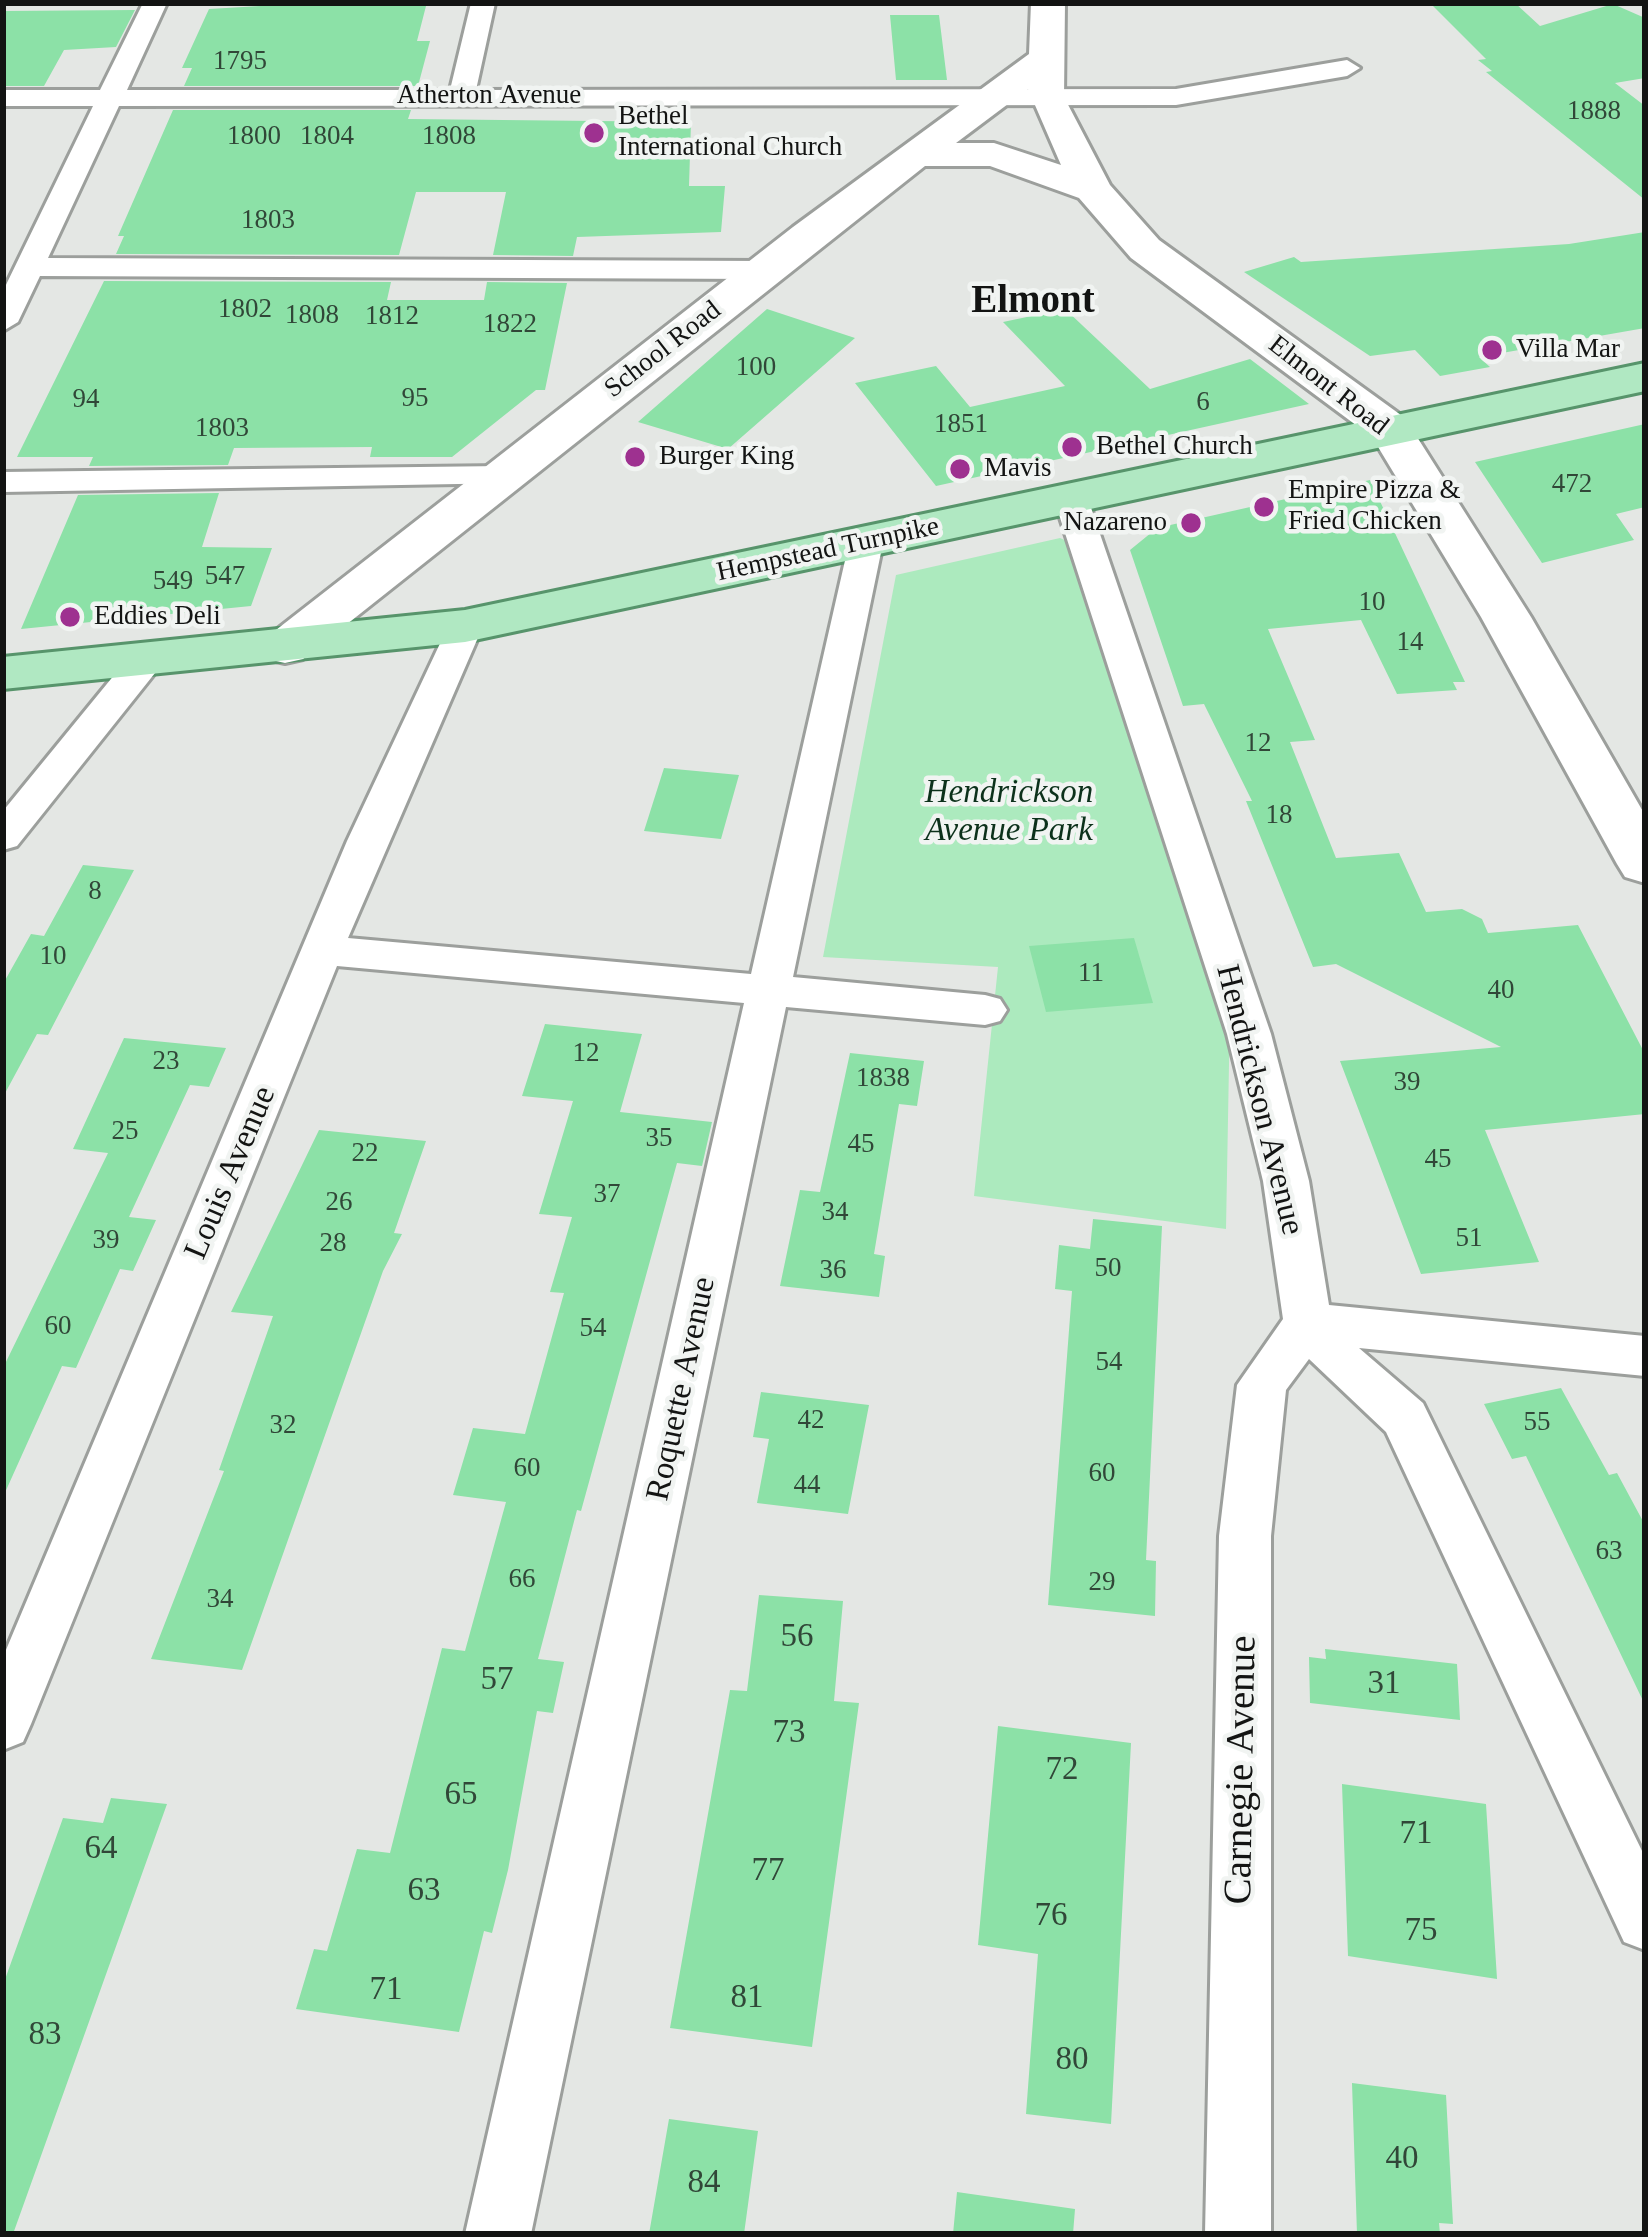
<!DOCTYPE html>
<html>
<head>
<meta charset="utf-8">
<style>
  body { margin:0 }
  #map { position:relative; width:1648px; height:2237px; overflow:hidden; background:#e4e7e4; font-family:"Times New Roman",serif }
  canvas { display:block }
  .frame { position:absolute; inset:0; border:6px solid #131413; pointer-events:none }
</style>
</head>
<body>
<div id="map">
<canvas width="1648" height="2237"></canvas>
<div class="frame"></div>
</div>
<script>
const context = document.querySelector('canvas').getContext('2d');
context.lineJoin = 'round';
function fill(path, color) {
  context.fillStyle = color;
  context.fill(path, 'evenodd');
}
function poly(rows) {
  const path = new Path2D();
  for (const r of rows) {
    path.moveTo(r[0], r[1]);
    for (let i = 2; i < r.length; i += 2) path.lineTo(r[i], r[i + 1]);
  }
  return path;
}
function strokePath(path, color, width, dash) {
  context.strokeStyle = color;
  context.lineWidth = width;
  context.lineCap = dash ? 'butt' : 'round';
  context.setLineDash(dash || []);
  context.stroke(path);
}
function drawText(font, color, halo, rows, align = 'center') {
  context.font = font + ' "Times New Roman",serif';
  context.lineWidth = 9;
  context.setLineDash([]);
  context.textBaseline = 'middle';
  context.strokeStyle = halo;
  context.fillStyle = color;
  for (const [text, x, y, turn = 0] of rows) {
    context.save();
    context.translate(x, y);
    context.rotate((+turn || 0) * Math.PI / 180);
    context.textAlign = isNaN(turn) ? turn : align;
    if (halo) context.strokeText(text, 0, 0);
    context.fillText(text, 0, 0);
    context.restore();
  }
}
const green = poly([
  [1060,538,1090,551,1230,1009,1226,1229,974,1196,998,967,823,957,896,575]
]);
const building = poly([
  [1430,3,1515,3,1540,26,1613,4,1645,18,1645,78,1615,83,1645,106,1645,200,1486,72,1492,71,1478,60,1486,59],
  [260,6,426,6,417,41,430,41,418,86,184,86,192,68,182,68,209,9],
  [135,10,116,47,64,50,44,86,3,86,3,11],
  [890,15,939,15,947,80,896,80],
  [173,110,411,110,408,119,691,122,689,186,725,186,721,232,577,237,573,256,493,255,506,192,416,192,399,255,116,254,124,236,118,236],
  [1645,232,1645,328,1479,357,1490,367,1440,376,1415,350,1370,356,1244,272,1294,257,1301,262,1569,244],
  [104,281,391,282,387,300,484,300,487,282,567,283,545,390,536,390,452,457,370,457,372,447,234,448,228,465,89,466,93,457,17,457],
  [767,309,855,338,728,449,638,422],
  [1065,309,1150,389,1250,359,1309,404,936,486,855,383,936,366,970,407,1065,386,1003,322],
  [1645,424,1645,507,1616,514,1634,540,1542,563,1475,462],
  [1370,480,1465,682,1453,682,1457,690,1397,694,1361,620,1268,629,1315,740,1290,742,1336,858,1399,853,1426,912,1462,909,1482,919,1488,933,1578,925,1645,1054,1645,1114,1485,1130,1539,1262,1421,1274,1340,1061,1501,1047,1336,964,1313,967,1246,801,1252,801,1204,704,1183,706,1130,550,1157,528],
  [219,493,202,547,272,548,251,606,21,629,78,495],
  [664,768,739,775,721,839,644,831],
  [83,865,134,870,48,1035,37,1034,3,1097,3,984,31,934,44,936],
  [1134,938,1153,1003,1046,1012,1029,946],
  [545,1024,642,1034,620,1112,712,1122,702,1166,677,1163,581,1511,577,1510,538,1659,564,1662,553,1713,537,1711,508,1870,492,1933,484,1931,459,2032,296,2009,314,1949,327,1951,357,1849,390,1853,442,1648,465,1651,506,1502,453,1495,473,1428,525,1434,564,1293,550,1292,572,1217,539,1214,573,1101,522,1096],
  [124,1038,226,1048,209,1087,190,1085,129,1217,156,1220,133,1271,120,1269,76,1368,62,1366,3,1497,3,1368,108,1153,73,1149],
  [850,1053,924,1061,917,1106,899,1104,874,1254,885,1256,879,1297,780,1286,800,1190,820,1192],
  [319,1130,426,1141,394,1233,402,1234,383,1271,242,1670,151,1659,224,1471,219,1470,273,1316,231,1312],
  [1093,1219,1162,1226,1146,1560,1156,1561,1155,1616,1048,1605,1072,1291,1055,1289,1059,1245,1090,1249],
  [1561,1388,1609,1475,1617,1473,1645,1525,1645,1705,1526,1456,1512,1459,1484,1404],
  [761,1392,869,1405,848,1514,757,1503,769,1439,753,1437],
  [759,1595,843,1601,834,1701,859,1703,812,2047,670,2028,730,1690,747,1691],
  [1325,1649,1457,1664,1460,1720,1310,1703,1309,1657,1326,1659],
  [998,1726,1131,1743,1111,2124,1026,2114,1038,1954,978,1945],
  [1342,1784,1486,1804,1497,1979,1348,1956],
  [111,1798,167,1804,13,2234,3,2234,3,1985,63,1818,103,1823],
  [1352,2083,1446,2095,1453,2224,1439,2223,1440,2234,1357,2234],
  [669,2119,758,2131,744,2234,649,2234],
  [957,2192,1075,2209,1073,2234,953,2234]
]);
const street = poly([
  [143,3,167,3,127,90,450,90,471,3,495,3,476,90,1176,89,1347,60,1360,68,1347,76,1176,105,119,106,48,258,764,261,779,270,764,279,40,276,18,322,3,331,3,291,93,106,3,106,3,90,100,90,143,3],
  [503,466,520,476,515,483,3,492,3,472,503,466],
  [1070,486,1087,496,1271,1034,1309,1181,1329,1305,1645,1336,1645,1376,1359,1348,1423,1403,1645,1857,1645,1950,1624,1942,1386,1432,1309,1359,1286,1390,1271,1536,1271,2234,1205,2234,1219,1536,1237,1385,1283,1319,1263,1181,1227,1034,1053,496,1070,486],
  [866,533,883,543,793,977,985,995,1000,999,1007,1010,1000,1021,985,1025,786,1007,531,2234,465,2234,744,1003,337,966,31,1724,23,1742,3,1750,3,1657,347,841,452,618,478,618,483,626,348,938,751,974,849,543,866,533],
  [146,649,164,660,159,668,17,846,3,850,3,811,133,652,146,649]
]);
const secondary = poly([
  [1031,3,1065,3,1064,97,1110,185,1159,240,1405,418,1531,617,1645,815,1645,883,1625,877,1617,864,1481,617,1372,437,1131,258,1079,198,990,166,925,166,303,659,285,663,267,659,260,648,267,637,793,227,1029,54,1031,3],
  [1028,89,1061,165,994,143,956,143,1028,89]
]);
const primary = poly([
  [1645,363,1645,391,465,642,3,689,3,657,465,610,1645,363]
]);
const markers = [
  [594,133,12,"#9e3190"],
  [1492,350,12,"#9e3190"],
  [1072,447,12,"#9e3190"],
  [635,457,12,"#9e3190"],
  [960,469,12,"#9e3190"],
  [1264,507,12,"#9e3190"],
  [1191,523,12,"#9e3190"],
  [70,617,12,"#9e3190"]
];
const numberNames = [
  ["1795",240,62],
  ["1888",1594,112],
  ["1800",254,137],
  ["1804",327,137],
  ["1808",449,137],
  ["1803",268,221],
  ["1802",245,310],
  ["1808",312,316],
  ["1812",392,317],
  ["1822",510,325],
  ["100",756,368],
  ["95",415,399],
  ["94",86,400],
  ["6",1203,403],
  ["1851",961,425],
  ["1803",222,429],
  ["472",1572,485],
  ["547",225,577],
  ["549",173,582],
  ["10",1372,603],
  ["14",1410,643],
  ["12",1258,744],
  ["18",1279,816],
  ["8",95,892],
  ["10",53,957],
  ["11",1091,974],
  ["40",1501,991],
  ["12",586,1054],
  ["23",166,1062],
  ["1838",883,1079],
  ["39",1407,1083],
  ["25",125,1132],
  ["35",659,1139],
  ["45",861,1145],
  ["22",365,1154],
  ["45",1438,1160],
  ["37",607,1195],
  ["26",339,1203],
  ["34",835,1213],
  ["51",1469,1239],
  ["39",106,1241],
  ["28",333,1244],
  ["50",1108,1269],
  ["36",833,1271],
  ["60",58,1327],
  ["54",593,1329],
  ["54",1109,1363],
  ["42",811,1421],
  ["55",1537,1423],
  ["32",283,1426],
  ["60",527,1469],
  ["60",1102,1474],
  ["44",807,1486],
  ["63",1609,1552],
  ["66",522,1580],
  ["29",1102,1583],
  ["34",220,1600]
];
const farStreetnames = [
  ["Atherton Avenue",489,96],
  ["School Road",663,350,-38],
  ["Elmont Road",1328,386,38],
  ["Hempstead Turnpike",828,550,-12]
];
const farPoinames = [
  ["Bethel",618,117],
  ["International Church",618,148],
  ["Villa Mar",1516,350],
  ["Bethel Church",1096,447],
  ["Burger King",659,457],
  ["Mavis",984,469],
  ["Empire Pizza &",1288,491],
  ["Fried Chicken",1288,522],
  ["Nazareno",1167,523,"right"],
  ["Eddies Deli",94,617]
];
const parkNames = [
  ["Hendrickson",1009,793],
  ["Avenue Park",1009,831]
];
const streetNames = [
  ["Hendrickson Avenue",1259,1100,76],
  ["Louis Avenue",231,1173,-67],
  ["Roquette Avenue",682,1389,-78]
];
const nearNumbernames = [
  ["56",797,1637],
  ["57",497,1680],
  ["31",1384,1684],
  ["73",789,1733],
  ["72",1062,1770],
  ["65",461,1795],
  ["71",1416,1834],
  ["64",101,1849],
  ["77",768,1871],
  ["63",424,1891],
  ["76",1051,1916],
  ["75",1421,1931],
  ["71",386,1990],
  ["81",747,1998],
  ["83",45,2035],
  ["80",1072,2060],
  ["40",1402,2159],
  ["84",704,2183]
];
const farDistrictnames = [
  ["Elmont",1033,302]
];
const nearStreetnames = [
  ["Carnegie Avenue",1242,1770,-89]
];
fill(green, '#aceabe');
fill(building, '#8ce1a7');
strokePath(street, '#9c9f9c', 6);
strokePath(secondary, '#9c9f9c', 6);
strokePath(primary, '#57946b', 6);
fill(street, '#fff');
fill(secondary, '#fff');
fill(primary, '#b0e8c2');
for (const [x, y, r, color] of markers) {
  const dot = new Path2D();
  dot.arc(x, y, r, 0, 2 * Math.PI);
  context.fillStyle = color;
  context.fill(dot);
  strokePath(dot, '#f1f4f2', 4.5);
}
drawText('27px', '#314738', null, numberNames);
drawText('27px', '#131413', '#f1f4f2', farStreetnames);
drawText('27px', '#131413', '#f1f4f2', farPoinames, 'left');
drawText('italic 33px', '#0c311b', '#f1f4f2', parkNames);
drawText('33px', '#131413', '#f1f4f2', streetNames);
drawText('33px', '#314738', null, nearNumbernames);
drawText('bold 39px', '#131413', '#f1f4f2', farDistrictnames);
drawText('39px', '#131413', '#f1f4f2', nearStreetnames);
</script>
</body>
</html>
